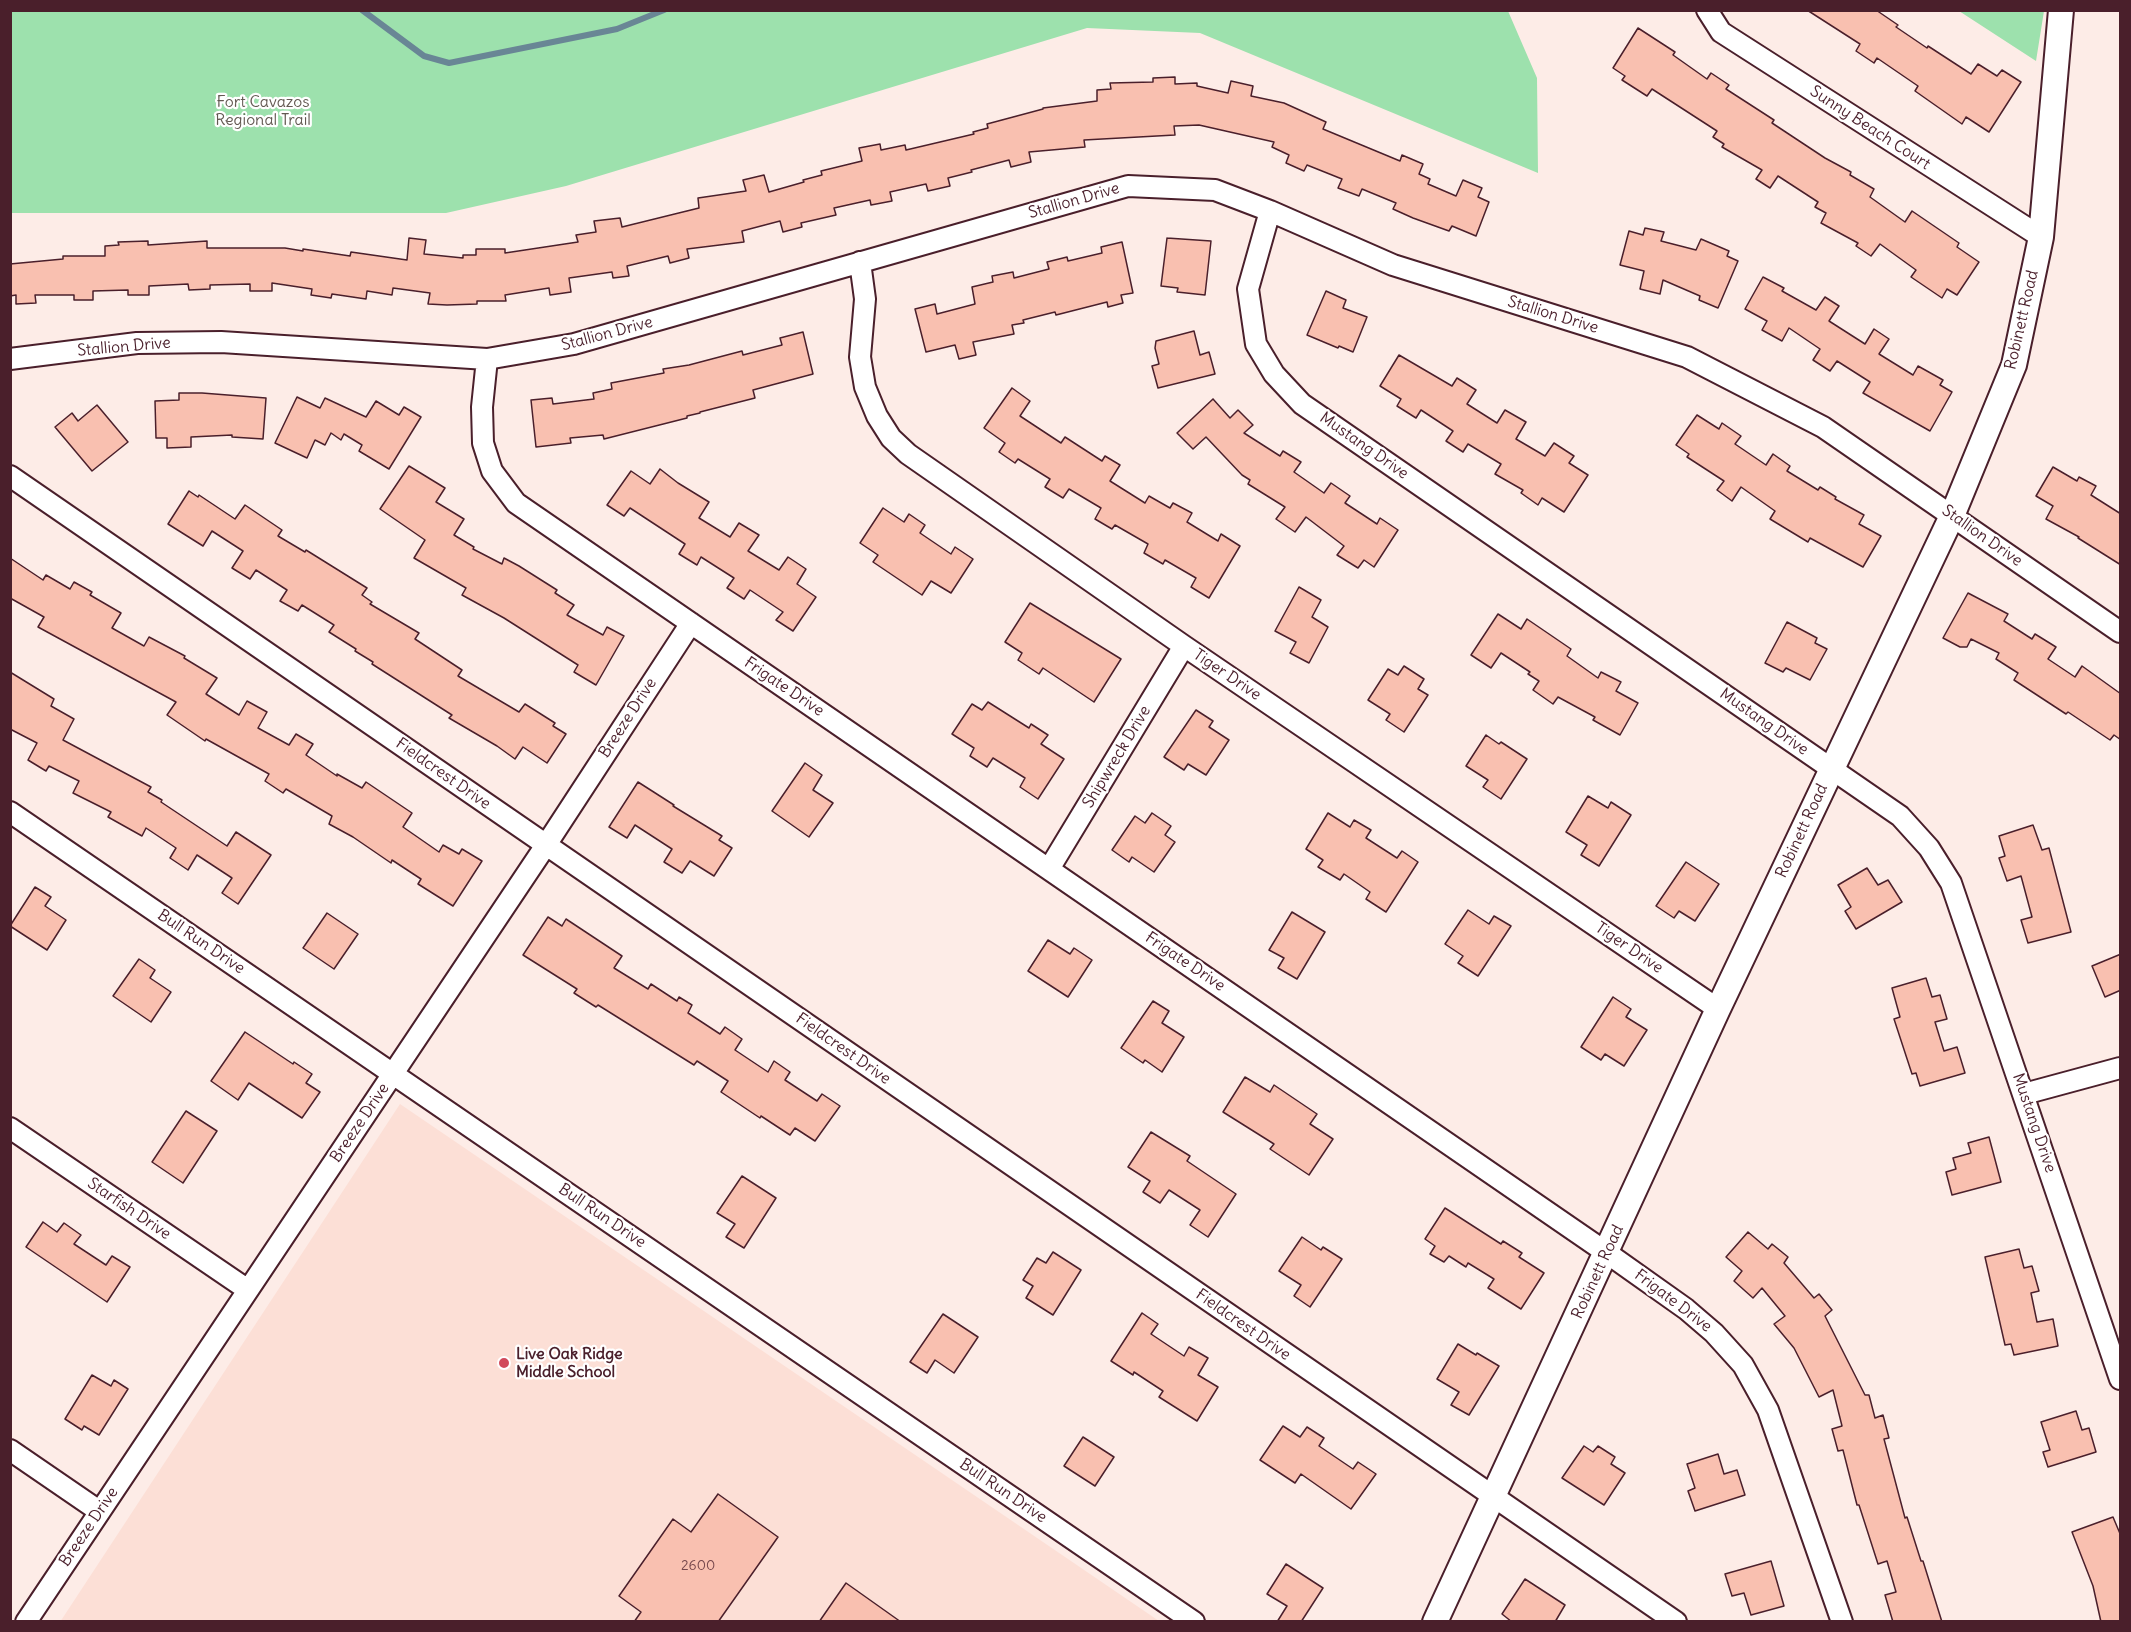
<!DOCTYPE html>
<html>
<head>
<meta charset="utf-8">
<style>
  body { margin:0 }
  #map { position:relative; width:2131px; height:1632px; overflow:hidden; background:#fdece7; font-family:Delius,sans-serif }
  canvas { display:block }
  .frame { position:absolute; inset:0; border:12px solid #4a1f2b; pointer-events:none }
</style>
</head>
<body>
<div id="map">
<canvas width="2131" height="1632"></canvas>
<div class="frame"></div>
</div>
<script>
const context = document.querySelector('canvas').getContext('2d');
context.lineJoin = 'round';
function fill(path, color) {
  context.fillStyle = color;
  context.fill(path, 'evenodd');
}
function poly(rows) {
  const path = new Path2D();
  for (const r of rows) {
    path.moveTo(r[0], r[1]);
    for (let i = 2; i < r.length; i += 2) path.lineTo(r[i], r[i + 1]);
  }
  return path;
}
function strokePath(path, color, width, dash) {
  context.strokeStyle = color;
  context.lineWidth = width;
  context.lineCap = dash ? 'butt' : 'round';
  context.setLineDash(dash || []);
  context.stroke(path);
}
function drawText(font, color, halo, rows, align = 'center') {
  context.font = font + ' Delius,sans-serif';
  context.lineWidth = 4.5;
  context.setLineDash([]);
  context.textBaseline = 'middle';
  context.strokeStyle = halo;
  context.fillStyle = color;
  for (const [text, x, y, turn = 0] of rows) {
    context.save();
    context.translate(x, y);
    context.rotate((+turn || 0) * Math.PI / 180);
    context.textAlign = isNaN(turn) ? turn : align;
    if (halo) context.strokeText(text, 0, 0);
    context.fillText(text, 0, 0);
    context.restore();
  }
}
const built = poly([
  [400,1104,1159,1621,60,1622]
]);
const green = poly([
  [10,11,1508,11,1537,78,1538,173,1200,33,1087,28,566,186,446,213,11,213],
  [1959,11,2044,11,2036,61]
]);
const stream = poly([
  [362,10,424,56,449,63,617,29,664,10]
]);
const building = poly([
  [1807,10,1876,10,1898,25,1896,27,1927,48,1928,46,1971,74,1978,64,1997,76,2002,70,2021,82,1989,132,1966,117,1962,124,1915,91,1918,86,1877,58,1874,63,1856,51,1860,44,1807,10],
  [1638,28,1675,52,1673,55,1707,79,1711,73,1729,85,1726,89,1774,120,1772,123,1825,158,1851,172,1850,175,1874,189,1870,197,1905,222,1912,211,1959,243,1957,247,1979,262,1957,295,1947,289,1942,298,1911,277,1916,270,1880,244,1871,256,1856,246,1858,243,1821,223,1826,213,1815,207,1818,202,1778,176,1770,188,1756,179,1762,170,1722,147,1724,144,1713,137,1717,131,1652,89,1647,96,1622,80,1625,76,1613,68,1638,28],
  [1175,77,1175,84,1197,83,1197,86,1228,93,1231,81,1253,86,1251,96,1284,103,1326,122,1323,129,1400,161,1402,155,1423,164,1419,174,1430,179,1428,184,1456,196,1463,180,1482,188,1478,197,1489,202,1476,236,1452,226,1449,231,1413,218,1393,209,1396,203,1362,189,1359,196,1338,188,1342,179,1307,165,1304,171,1286,163,1289,155,1272,147,1274,142,1199,125,1174,126,1175,135,1084,140,1085,147,1029,152,1031,162,1011,167,1009,160,971,170,972,172,948,178,950,186,928,191,926,184,890,192,892,201,871,205,870,200,834,208,836,215,801,223,802,227,783,232,780,221,742,231,744,242,687,249,689,258,670,263,668,256,627,266,629,276,613,278,612,272,569,278,571,292,550,295,549,288,505,295,506,301,477,301,477,304,447,305,428,304,430,293,393,288,392,295,367,291,366,299,332,294,331,298,311,295,312,289,272,283,272,291,250,291,250,284,210,285,210,289,189,290,188,284,149,286,149,295,128,295,128,290,93,291,93,300,74,300,74,295,35,295,36,303,16,304,16,295,10,296,10,264,63,259,63,256,105,256,105,246,119,245,118,242,148,241,148,245,207,241,207,248,285,248,303,251,303,249,350,256,351,252,407,260,409,238,426,240,424,254,463,258,463,255,476,255,476,249,505,249,505,253,578,242,576,235,596,232,594,221,620,218,622,227,699,208,698,198,746,191,743,180,764,175,769,192,804,182,803,180,822,175,821,171,862,161,859,148,880,144,881,150,905,145,906,150,974,134,973,132,988,128,987,124,1043,109,1043,108,1097,101,1097,90,1111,89,1110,83,1153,82,1153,78,1175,77],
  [1645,228,1664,232,1661,241,1696,250,1701,239,1729,251,1727,256,1738,261,1718,308,1699,300,1700,296,1663,280,1660,294,1640,289,1644,271,1620,265,1629,231,1643,235,1645,228],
  [1167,238,1211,241,1205,295,1177,292,1178,288,1161,286,1167,238],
  [1122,242,1133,293,1121,295,1123,303,1108,307,1107,302,1056,315,1055,312,1023,320,1024,323,1012,325,1014,334,973,342,976,355,959,359,955,345,926,352,915,309,935,304,937,314,975,304,972,287,993,282,992,276,1013,272,1014,278,1049,269,1047,262,1067,257,1068,261,1102,253,1101,247,1122,242],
  [1763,277,1784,288,1782,291,1816,310,1825,297,1839,306,1829,321,1865,344,1874,329,1889,339,1879,354,1913,375,1918,366,1943,380,1940,385,1952,392,1930,431,1863,393,1870,382,1837,361,1830,371,1813,360,1820,349,1789,328,1782,341,1762,330,1767,321,1745,309,1763,277],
  [1326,291,1346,300,1343,308,1367,317,1353,352,1339,346,1338,348,1307,335,1326,291],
  [1194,331,1200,355,1209,352,1215,374,1158,388,1152,366,1159,364,1155,348,1156,341,1194,331],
  [803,332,813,374,753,390,755,398,700,412,700,413,687,416,687,418,604,439,603,435,570,438,571,443,536,447,531,400,552,398,553,404,594,399,593,393,612,389,611,383,664,373,663,369,689,365,742,351,743,355,782,345,780,338,803,332],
  [1399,355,1452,386,1457,378,1476,390,1467,404,1497,423,1505,410,1526,422,1516,439,1545,456,1554,443,1574,456,1569,463,1588,475,1564,512,1542,498,1538,505,1521,493,1523,490,1495,474,1501,464,1468,444,1463,452,1446,441,1453,431,1421,410,1416,418,1397,406,1401,399,1380,386,1399,355],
  [1012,388,1030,401,1020,416,1061,443,1065,437,1102,461,1105,456,1120,465,1110,481,1145,503,1149,496,1170,508,1173,503,1192,513,1187,522,1218,541,1221,534,1240,546,1209,598,1191,587,1196,578,1165,560,1163,564,1144,553,1148,544,1115,525,1112,529,1095,519,1101,508,1069,489,1063,498,1045,487,1050,479,1018,459,1015,463,999,452,1005,443,984,428,1012,388],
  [179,393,202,393,266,398,263,439,232,437,232,435,191,437,191,447,167,448,167,438,156,438,155,401,179,400,179,393],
  [297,397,320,408,325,398,366,417,376,401,399,415,404,407,421,417,389,469,359,451,362,445,344,434,341,440,331,433,325,445,315,440,307,458,275,443,297,397],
  [1213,399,1230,418,1238,410,1253,425,1244,433,1280,456,1283,451,1301,462,1294,472,1324,493,1331,483,1350,496,1345,503,1377,524,1380,518,1398,530,1374,567,1364,560,1358,568,1337,555,1344,546,1306,517,1295,532,1276,519,1285,507,1248,484,1250,480,1242,475,1206,437,1193,449,1177,433,1213,399],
  [97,405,128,442,92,471,55,427,72,413,78,421,97,405],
  [1697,415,1719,429,1722,423,1741,436,1735,444,1766,465,1773,454,1790,466,1787,471,1818,490,1820,487,1836,497,1835,499,1864,515,1859,524,1881,536,1863,567,1810,538,1808,542,1770,519,1775,511,1741,487,1732,501,1717,490,1724,481,1687,457,1689,454,1676,445,1697,415],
  [409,466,445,488,436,502,464,519,454,535,474,547,473,549,502,564,504,558,519,566,557,590,555,593,574,605,567,615,603,635,607,627,624,636,596,685,574,672,578,665,504,618,462,595,466,588,414,558,425,540,380,509,409,466],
  [2053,467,2077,481,2079,477,2096,486,2091,495,2121,514,2121,565,2078,538,2079,537,2046,519,2053,506,2036,496,2053,467],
  [660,469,678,483,709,502,699,518,730,537,739,523,759,535,748,551,779,570,788,557,806,569,797,584,816,597,793,631,776,620,783,612,750,590,744,599,727,588,734,578,701,557,697,565,679,554,685,544,630,508,624,516,607,505,631,471,650,484,660,469],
  [189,491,198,497,199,495,235,519,245,505,282,530,278,536,305,552,306,550,367,588,362,595,372,602,370,604,419,633,415,639,462,670,458,676,519,712,525,704,555,723,553,726,566,734,547,763,523,747,515,759,497,746,449,718,452,715,372,664,373,662,355,651,356,649,329,632,334,625,302,605,298,611,280,601,287,590,256,570,250,579,232,568,243,551,212,531,203,546,168,524,189,491],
  [883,508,904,522,909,514,925,525,920,533,951,554,955,547,973,559,951,593,931,581,922,595,873,562,878,555,860,543,883,508],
  [10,558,43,580,46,575,70,589,74,582,92,592,90,595,121,613,112,628,144,646,149,637,185,656,184,658,217,678,206,694,239,715,247,701,267,712,258,728,289,745,296,734,313,744,306,755,337,776,337,774,362,788,366,782,412,813,403,827,439,852,443,845,459,854,462,849,482,861,453,906,418,884,421,879,392,860,391,863,353,837,329,824,332,816,286,789,283,793,265,781,269,774,206,739,205,741,167,715,176,702,38,627,44,617,10,598,10,558],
  [1299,587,1321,600,1312,617,1328,627,1309,663,1290,653,1296,642,1275,631,1299,587],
  [1968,593,2008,614,2004,621,2032,639,2035,634,2056,647,2048,659,2075,677,2082,666,2121,694,2121,740,2114,735,2110,740,2068,712,2066,714,2014,680,2018,673,1996,659,1999,653,1971,639,1967,647,1960,647,1943,638,1968,593],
  [1030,603,1121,659,1094,702,1043,668,1039,674,1018,660,1022,653,1005,642,1030,603],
  [1498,614,1521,629,1527,619,1571,649,1567,656,1598,678,1601,672,1621,682,1616,691,1638,703,1620,735,1593,720,1595,717,1558,697,1553,704,1533,690,1539,681,1528,674,1530,672,1501,653,1491,668,1471,655,1498,614],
  [1787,622,1817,638,1815,643,1827,649,1810,680,1786,668,1783,672,1765,663,1787,622],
  [1404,666,1424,679,1418,689,1428,695,1404,732,1386,720,1390,714,1368,700,1388,669,1398,675,1404,666],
  [10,672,54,699,51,706,74,719,63,740,151,787,148,792,162,800,161,802,227,846,236,832,271,855,238,904,222,893,232,878,197,855,188,870,170,858,176,848,146,828,142,836,108,817,111,812,73,793,79,781,49,766,46,771,28,760,37,743,10,729,10,672],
  [988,702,1029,728,1031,724,1048,735,1041,744,1064,759,1038,799,1020,787,1025,778,993,758,987,767,970,756,974,748,952,734,972,704,982,710,988,702],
  [1196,710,1213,721,1209,727,1229,740,1206,775,1188,764,1184,770,1164,757,1196,710],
  [1486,735,1499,744,1501,742,1527,759,1501,799,1483,787,1488,780,1466,766,1486,735],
  [805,763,822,775,813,790,833,803,809,837,772,811,805,763],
  [638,782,674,805,673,806,722,836,719,840,732,848,714,876,690,861,682,873,664,862,672,849,635,825,627,838,609,827,638,782],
  [1588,796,1608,808,1611,802,1631,815,1599,866,1581,855,1587,845,1566,832,1588,796],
  [1152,813,1171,826,1165,835,1175,842,1154,872,1132,857,1129,862,1112,850,1135,816,1145,823,1152,813],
  [1328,813,1350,827,1354,820,1371,830,1366,838,1397,858,1402,851,1418,862,1386,912,1366,899,1370,892,1344,874,1340,880,1318,867,1323,860,1306,849,1328,813],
  [2033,825,2042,850,2049,848,2071,932,2028,943,2021,920,2032,917,2021,876,2007,881,1999,858,2005,856,1999,836,2033,825],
  [1686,862,1719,884,1695,921,1679,911,1674,918,1656,906,1686,862],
  [1867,868,1878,885,1888,880,1902,902,1856,929,1845,911,1851,907,1838,885,1867,868],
  [35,887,51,897,45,906,66,920,47,950,10,926,35,887],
  [1468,910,1489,924,1494,916,1511,926,1478,976,1458,963,1463,956,1445,944,1468,910],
  [1292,912,1325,932,1297,979,1278,968,1284,958,1269,950,1292,912],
  [327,913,358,934,334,969,303,948,327,913],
  [548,917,562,926,566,919,622,956,614,968,648,989,651,984,677,1001,679,997,692,1005,688,1013,720,1034,725,1027,742,1039,735,1050,768,1072,774,1061,790,1072,785,1080,817,1101,822,1094,840,1106,815,1141,795,1128,790,1135,761,1116,760,1118,721,1092,728,1081,697,1061,694,1065,598,1005,596,1007,574,993,577,989,523,955,548,917],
  [1048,940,1070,954,1074,948,1092,960,1068,997,1028,971,1048,940],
  [2121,954,2121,990,2105,997,2092,966,2121,954],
  [139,959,155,970,150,978,171,992,151,1022,113,996,139,959],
  [1926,978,1932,997,1940,995,1947,1019,1935,1022,1944,1051,1957,1047,1965,1073,1920,1086,1916,1073,1912,1074,1894,1019,1900,1017,1892,988,1926,978],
  [1613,997,1631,1009,1626,1017,1647,1030,1624,1066,1605,1054,1601,1060,1581,1047,1613,997],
  [1153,1001,1169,1011,1162,1023,1184,1037,1162,1072,1145,1060,1143,1063,1121,1048,1153,1001],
  [245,1032,293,1064,294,1062,312,1074,306,1083,320,1092,302,1118,249,1083,238,1100,211,1081,245,1032],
  [1245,1077,1270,1092,1274,1085,1317,1114,1310,1124,1333,1139,1309,1175,1270,1149,1274,1144,1223,1112,1245,1077],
  [186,1111,217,1131,183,1183,152,1162,186,1111],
  [1151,1132,1190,1156,1187,1161,1236,1194,1208,1237,1190,1225,1200,1210,1169,1190,1160,1203,1143,1192,1150,1181,1128,1167,1151,1132],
  [1989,1137,2001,1182,1952,1195,1946,1172,1956,1169,1953,1158,1971,1153,1968,1143,1989,1137],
  [742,1176,776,1198,744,1248,726,1237,735,1224,717,1213,742,1176],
  [1445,1208,1501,1244,1503,1241,1522,1253,1519,1257,1544,1273,1521,1309,1488,1288,1494,1279,1468,1263,1466,1267,1449,1256,1444,1262,1430,1254,1435,1246,1425,1239,1445,1208],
  [43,1222,57,1232,64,1223,81,1235,74,1244,106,1265,112,1256,130,1267,107,1302,26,1247,43,1222],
  [1748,1232,1768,1249,1772,1244,1788,1257,1784,1263,1814,1298,1819,1294,1832,1310,1825,1316,1865,1395,1869,1395,1875,1418,1883,1415,1889,1438,1884,1439,1905,1518,1907,1517,1921,1561,1923,1561,1942,1622,1893,1622,1885,1595,1896,1592,1887,1561,1878,1564,1859,1505,1857,1505,1843,1450,1838,1451,1832,1429,1842,1426,1833,1390,1819,1397,1794,1348,1774,1324,1785,1316,1762,1288,1753,1298,1734,1281,1742,1271,1726,1257,1748,1232],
  [1302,1237,1321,1250,1323,1247,1342,1259,1310,1307,1294,1296,1301,1285,1279,1271,1302,1237],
  [2019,1249,2024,1268,2032,1266,2039,1291,2031,1293,2037,1322,2053,1319,2058,1346,2014,1355,2011,1344,2005,1345,1985,1257,2019,1249],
  [1053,1252,1081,1270,1053,1315,1026,1298,1033,1286,1023,1280,1037,1258,1046,1263,1053,1252],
  [1142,1313,1158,1324,1151,1334,1184,1356,1189,1347,1208,1358,1198,1375,1218,1387,1197,1421,1159,1397,1163,1391,1134,1372,1133,1375,1111,1361,1142,1313],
  [943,1314,978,1337,954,1373,935,1360,927,1373,910,1362,943,1314],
  [1458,1344,1476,1355,1477,1353,1499,1366,1469,1415,1451,1405,1459,1392,1437,1379,1458,1344],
  [92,1375,111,1386,114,1380,128,1389,99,1435,84,1426,82,1430,65,1419,92,1375],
  [2076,1411,2082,1430,2089,1428,2096,1452,2048,1467,2043,1452,2050,1450,2041,1422,2076,1411],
  [1283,1426,1300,1437,1307,1427,1324,1438,1319,1446,1353,1469,1358,1462,1376,1474,1351,1509,1301,1474,1295,1483,1260,1460,1283,1426],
  [1083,1437,1114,1457,1095,1486,1064,1466,1083,1437],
  [1584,1446,1593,1452,1598,1446,1615,1457,1611,1464,1625,1473,1604,1505,1562,1478,1584,1446],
  [1718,1454,1724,1474,1737,1470,1745,1495,1695,1511,1688,1491,1695,1488,1687,1464,1718,1454],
  [718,1494,778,1537,718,1622,634,1622,641,1612,619,1596,673,1519,691,1532,718,1494],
  [2113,1517,2121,1536,2121,1622,2101,1622,2093,1586,2072,1532,2113,1517],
  [1771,1561,1784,1606,1751,1615,1744,1593,1732,1596,1725,1574,1771,1561],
  [1286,1564,1323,1588,1301,1622,1277,1622,1287,1606,1267,1594,1286,1564],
  [1525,1579,1565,1605,1555,1622,1512,1622,1502,1614,1525,1579],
  [846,1583,901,1622,819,1622,846,1583]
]);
const minor = poly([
  [1707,10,1721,32,2041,237],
  [1270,211,1248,289,1256,344,1274,374,1302,404,1900,816,1929,848,1951,883,2120,1379],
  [860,262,865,299,860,357,865,387,877,416,891,438,908,454,1184,646,1718,1009],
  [10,359,137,343,221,342,487,359,574,344,1128,186,1215,190,1270,211,1393,265,1687,357,1823,427,2120,632],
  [487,359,482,407,483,443,492,471,516,503,1607,1253,1686,1309,1714,1333,1743,1365,1768,1410,1842,1622],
  [10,476,1676,1622],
  [10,812,1194,1622],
  [1049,869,1184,646],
  [2024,1094,2120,1068],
  [10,1128,248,1290],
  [10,1450,99,1511],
  [26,1622,546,845,691,623]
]);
const tertiary = poly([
  [1435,1622,1718,1009,1952,516,2014,365,2041,237,2061,10]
]);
const markers = [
  [504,1363,6,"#d1495b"]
];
const numberNames = [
  ["2600",698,1566]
];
const parkNames = [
  ["Fort Cavazos",263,102],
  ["Regional Trail",263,120]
];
const streetNames = [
  ["Sunny Beach Court",1870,128,33],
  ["Stallion Drive",1074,201,-16],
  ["Stallion Drive",1553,315,17],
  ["Robinett Road",2022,320,-77],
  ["Stallion Drive",607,334,-15],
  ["Stallion Drive",124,347,-5],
  ["Mustang Drive",1364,446,35],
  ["Stallion Drive",1982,536,35],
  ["Tiger Drive",1227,675,34],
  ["Frigate Drive",784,687,34],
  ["Breeze Drive",628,718,-57],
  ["Mustang Drive",1764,722,35],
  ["Shipwreck Drive",1117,757,-59],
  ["Fieldcrest Drive",443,774,35],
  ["Robinett Road",1802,831,-65],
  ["Bull Run Drive",201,942,34],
  ["Tiger Drive",1629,948,34],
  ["Frigate Drive",1185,962,34],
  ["Fieldcrest Drive",843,1049,35],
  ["Breeze Drive",360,1123,-56],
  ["Mustang Drive",2034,1123,71],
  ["Starfish Drive",129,1209,34],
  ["Bull Run Drive",602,1216,34],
  ["Robinett Road",1598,1272,-65],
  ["Frigate Drive",1673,1301,37],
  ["Fieldcrest Drive",1243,1325,35],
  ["Bull Run Drive",1003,1491,34],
  ["Breeze Drive",89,1527,-56]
];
const poiNames = [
  ["Live Oak Ridge",516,1354],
  ["Middle School",516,1372]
];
fill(built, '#fcdfd6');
fill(green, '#9de1ad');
strokePath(stream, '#698695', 6);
fill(building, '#f9c0b0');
strokePath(building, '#4a1f2b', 1.5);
strokePath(minor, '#4a1f2b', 24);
strokePath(tertiary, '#4a1f2b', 28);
strokePath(minor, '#fff', 20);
strokePath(tertiary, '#fff', 24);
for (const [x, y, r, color] of markers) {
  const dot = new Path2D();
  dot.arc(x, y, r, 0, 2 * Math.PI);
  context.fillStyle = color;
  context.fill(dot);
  strokePath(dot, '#fff', 2);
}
drawText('14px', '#76474c', null, numberNames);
drawText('16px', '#635952', '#fff', parkNames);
drawText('16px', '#4a1f2b', '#fff', streetNames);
drawText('bold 16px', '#4a1f2b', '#fff', poiNames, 'left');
</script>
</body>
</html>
